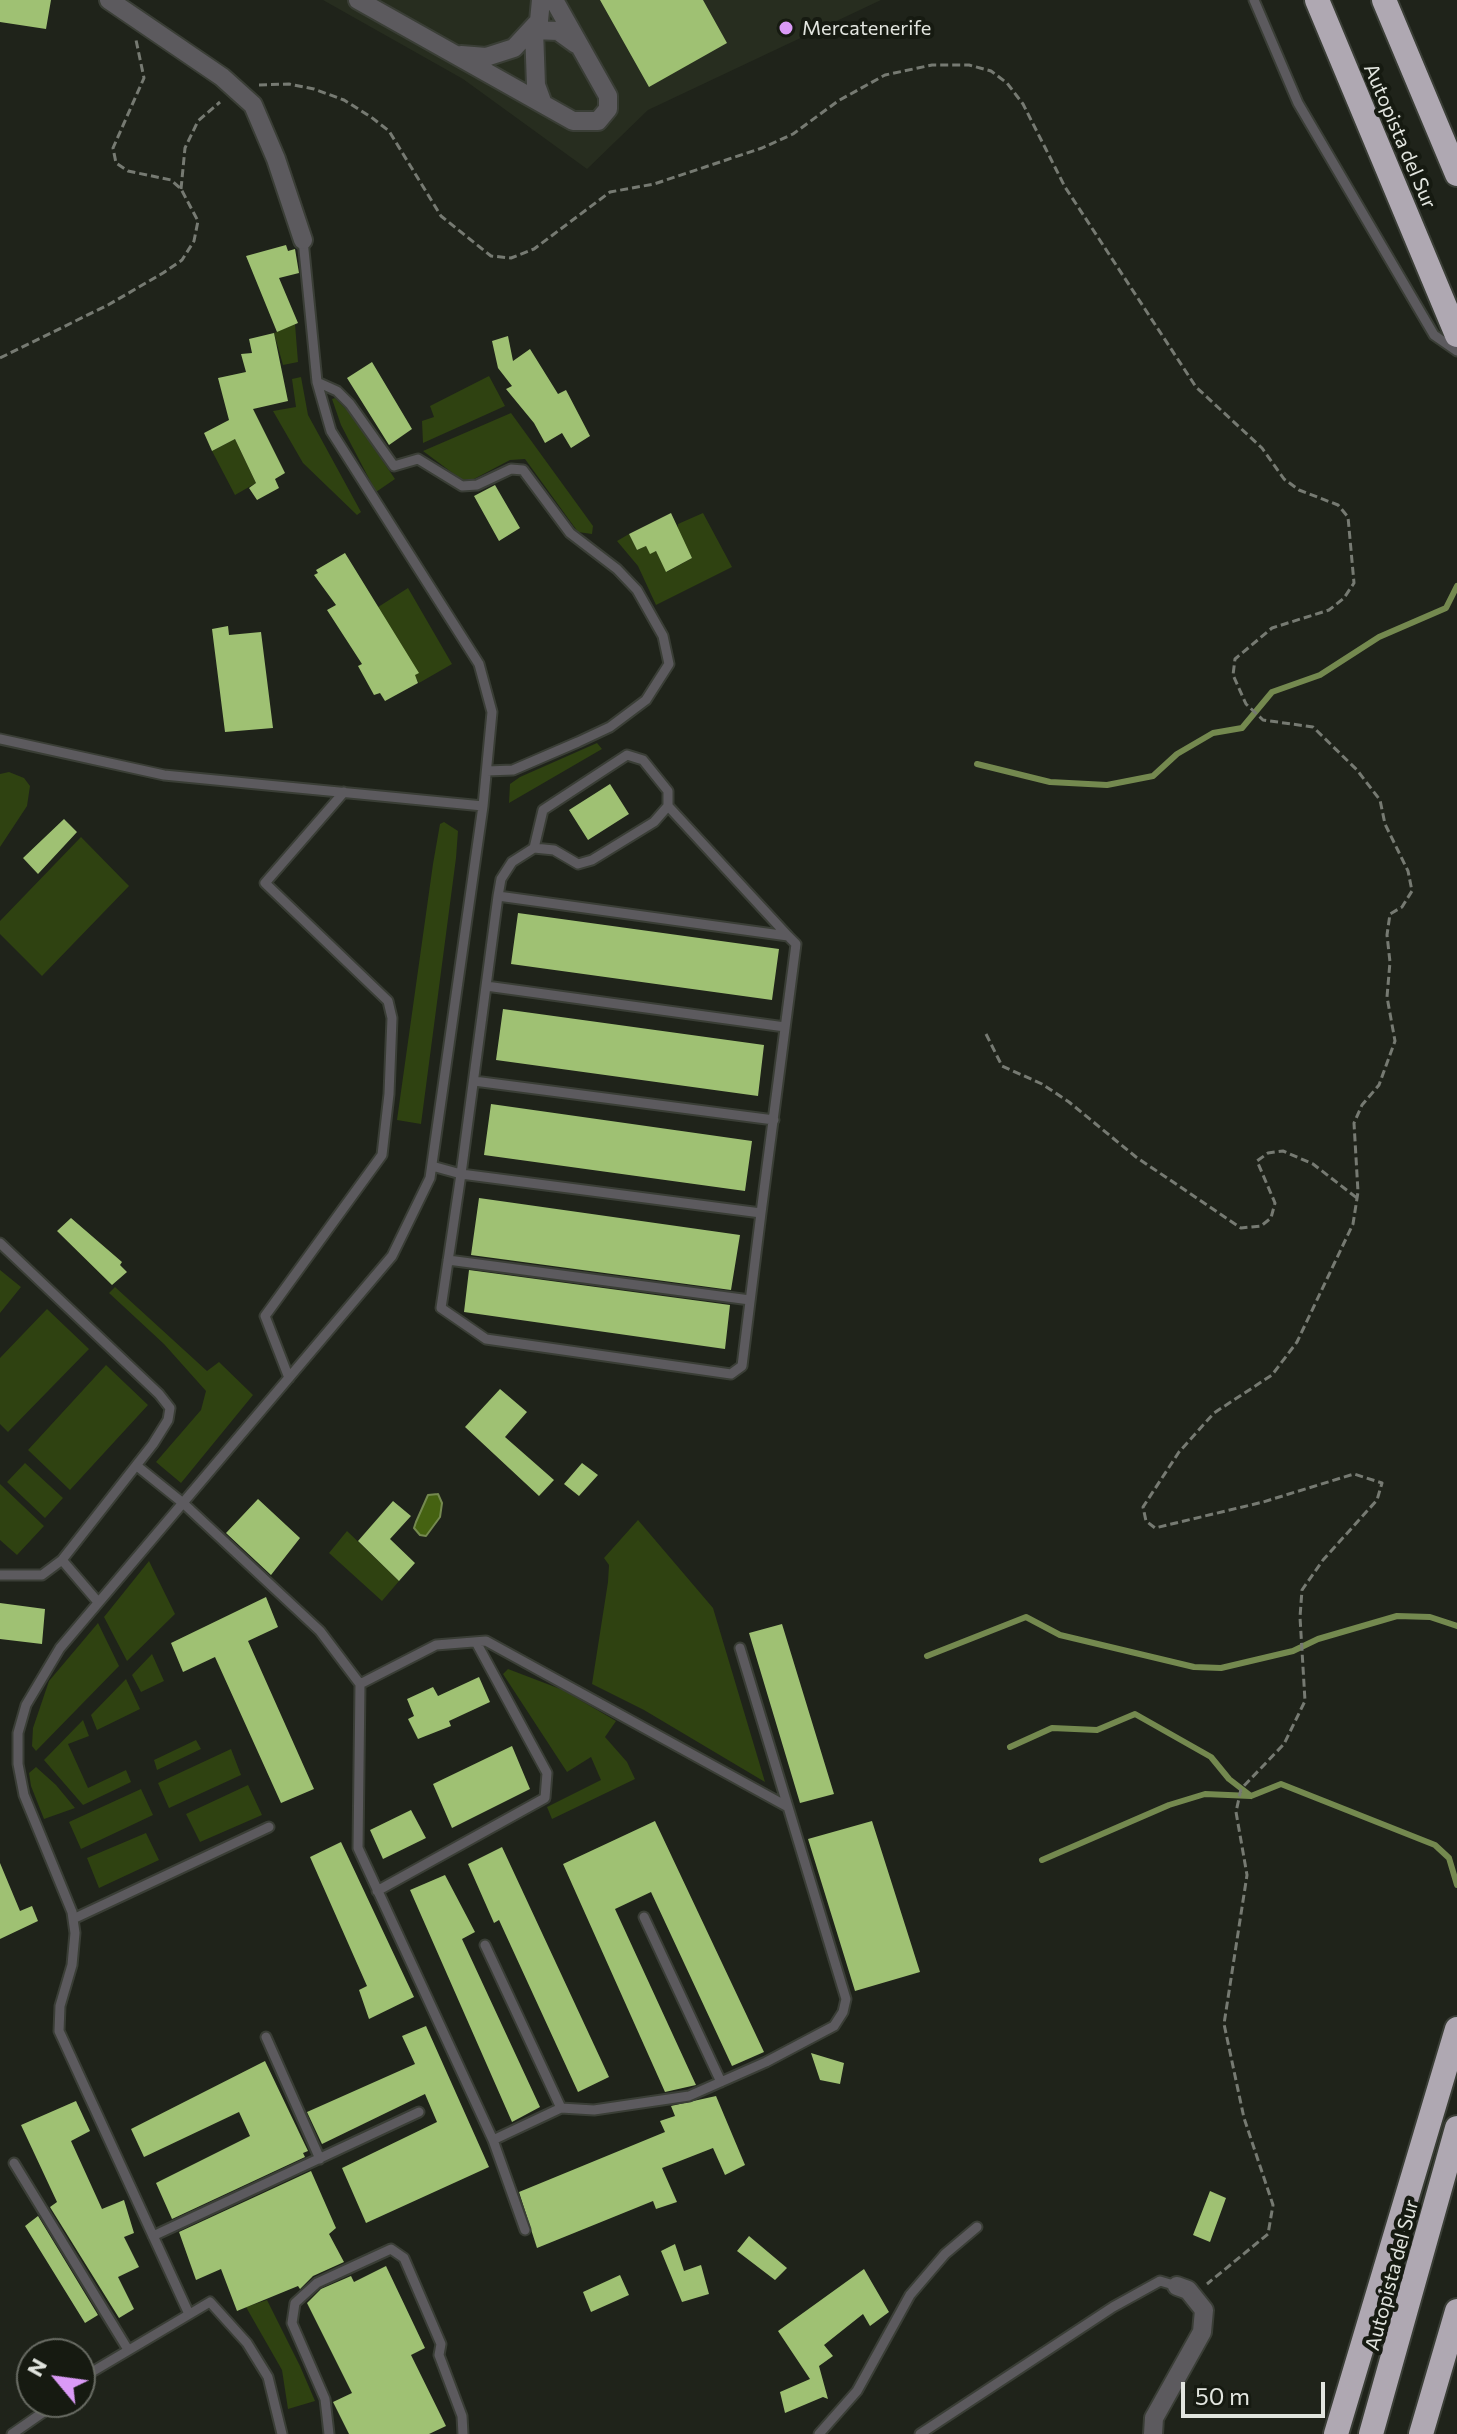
<!DOCTYPE html>
<html>
<head>
<meta charset="utf-8">
<style>
  body { margin:0 }
  #map { position:relative; width:1457px; height:2434px; overflow:hidden; background:#1f231a; font-family:Commissioner,sans-serif }
  canvas { display:block }
  .north { position:absolute; left:16px; top:2338px; width:80px; height:80px; box-sizing:border-box; background:#161a11; border:2px solid #686b63; border-radius:50%; rotate:299deg; font-size:22px; font-weight:700; line-height:32px; text-align:center; color:#e2e5df }
  .north::after { content:''; display:block; margin:auto; width:28px; height:36px; background:#da9af6; clip-path:polygon(50% 0,100% 100%,50% 72%,0 100%) }
  .scale { position:absolute; left:1181px; top:2382px; width:144px; height:36px; box-sizing:border-box; border:4px solid #e2e5df; border-top:0; padding-left:10px; font-size:24px; line-height:28px; white-space:nowrap; color:#e2e5df; -webkit-text-stroke:6px #161a11; paint-order:stroke }
</style>
</head>
<body>
<div id="map">
<canvas width="1457" height="2434"></canvas>
<div class="north">N</div>
<div class="scale">50 m</div>
</div>
<script>
const context = document.querySelector('canvas').getContext('2d');
context.lineJoin = 'round';
function fill(path, color) {
  context.fillStyle = color;
  context.fill(path, 'evenodd');
}
function poly(rows) {
  const path = new Path2D();
  for (const r of rows) {
    path.moveTo(r[0], r[1]);
    for (let i = 2; i < r.length; i += 2) path.lineTo(r[i], r[i + 1]);
  }
  return path;
}
function strokePath(path, color, width, dash) {
  context.strokeStyle = color;
  context.lineWidth = width;
  context.lineCap = dash ? 'butt' : 'round';
  context.setLineDash(dash || []);
  context.stroke(path);
}
function drawText(font, color, halo, rows, align = 'center') {
  context.font = font + ' Commissioner,sans-serif';
  context.lineWidth = 8;
  context.setLineDash([]);
  context.textBaseline = 'middle';
  context.strokeStyle = halo;
  context.fillStyle = color;
  for (const [text, x, y, turn = 0] of rows) {
    context.save();
    context.translate(x, y);
    context.rotate((+turn || 0) * Math.PI / 180);
    context.textAlign = isNaN(turn) ? turn : align;
    if (halo) context.strokeText(text, 0, 0);
    context.fillText(text, 0, 0);
    context.restore();
  }
}
const built = poly([
  [323,0,881,0,648,110,587,169,463,79]
]);
const green = poly([
  [295,324,298,362,283,365,274,333],
  [489,376,505,406,423,443,422,421,434,417,430,406],
  [301,377,308,415,361,512,357,515,303,463,273,411,296,407,292,379],
  [335,398,351,414,395,479,376,492,341,425,332,399],
  [511,413,593,526,592,534,578,532,525,459,510,460,474,479,462,480,423,451],
  [235,439,256,483,235,495,212,451],
  [703,513,732,567,656,605,638,566,617,541,629,534,637,550,646,546,650,553,656,551,667,572,692,558,678,532,678,524],
  [408,588,452,664,419,683,375,609],
  [597,743,602,749,509,803,510,784,520,777],
  [9,772,24,778,30,786,27,806,0,847,0,774],
  [444,822,458,831,456,858,421,1124,397,1120,433,864,440,824],
  [81,837,129,886,42,976,0,934,0,921],
  [0,1270,21,1287,0,1313],
  [115,1287,207,1371,219,1362,253,1395,181,1483,156,1462,201,1410,206,1391,164,1344,109,1293],
  [47,1309,89,1349,8,1432,0,1424,0,1358],
  [106,1365,148,1405,70,1490,28,1450],
  [25,1463,63,1498,45,1518,7,1482],
  [0,1484,44,1526,17,1555,0,1540],
  [638,1520,713,1608,765,1782,644,1710,592,1684,608,1582,609,1565,604,1558],
  [347,1531,399,1581,382,1601,329,1553],
  [149,1561,175,1614,127,1661,104,1617],
  [98,1623,119,1666,36,1751,32,1746,33,1728,49,1681],
  [152,1654,164,1681,141,1692,132,1675],
  [508,1669,563,1690,616,1721,605,1737,627,1762,635,1779,552,1819,547,1807,601,1780,591,1757,567,1772,503,1674],
  [126,1679,140,1709,97,1730,91,1715],
  [83,1720,89,1736,68,1744,88,1788,126,1770,131,1782,83,1805,44,1760],
  [196,1740,201,1749,157,1770,154,1760],
  [231,1749,241,1775,169,1808,158,1783],
  [36,1767,56,1785,75,1808,44,1819,31,1786,29,1773],
  [248,1785,262,1815,200,1842,186,1814],
  [141,1789,153,1815,81,1849,69,1822],
  [146,1833,159,1860,99,1888,87,1858],
  [267,2300,300,2366,315,2401,288,2409,282,2370,246,2307]
]);
const water = poly([
  [438,1494,442,1503,440,1517,426,1536,420,1535,414,1528,416,1522,428,1495,438,1494]
]);
const stream = poly([
  [977,764,1050,782,1107,785,1153,776,1177,754,1213,733,1242,728,1272,692,1320,675,1379,637,1446,608,1457,586],
  [927,1656,1026,1617,1060,1635,1194,1667,1221,1668,1293,1651,1318,1639,1397,1616,1430,1617,1457,1626],
  [1010,1747,1052,1728,1097,1730,1135,1714,1211,1757,1229,1779,1251,1796],
  [1042,1860,1169,1805,1205,1794,1251,1796,1281,1784,1435,1845,1449,1858,1457,1885]
]);
const building = poly([
  [0,0,51,0,46,29,0,22],
  [600,0,703,0,727,43,649,87],
  [286,245,288,251,295,249,299,273,279,278,298,323,277,332,246,256],
  [274,333,288,401,253,409,285,473,275,479,279,488,257,500,249,488,256,483,235,439,212,451,204,433,229,420,218,378,246,372,241,354,252,353,249,339],
  [508,336,513,361,530,349,558,394,566,390,590,436,571,448,562,433,545,443,534,423,506,389,512,386,498,368,492,341],
  [372,362,412,429,389,445,347,378],
  [495,485,520,528,499,541,474,496],
  [671,513,692,558,666,572,656,551,650,554,646,546,637,550,629,534],
  [345,553,419,673,415,675,418,683,385,701,380,693,374,695,358,666,362,664,327,610,336,605,314,575,318,573,316,570],
  [228,626,229,635,261,632,273,728,225,732,212,629],
  [610,784,629,814,588,840,569,810],
  [64,819,77,832,38,874,23,858],
  [518,913,779,949,772,1000,511,964],
  [503,1009,764,1045,758,1096,496,1060],
  [491,1104,752,1141,745,1191,484,1155],
  [479,1198,740,1235,731,1290,471,1255],
  [71,1218,122,1262,120,1265,127,1272,112,1285,57,1231],
  [469,1270,730,1305,725,1349,464,1312],
  [500,1389,527,1412,505,1437,554,1480,539,1496,465,1427],
  [582,1463,598,1475,579,1496,564,1484],
  [258,1499,300,1538,271,1575,226,1533],
  [393,1501,411,1516,390,1539,415,1563,399,1581,358,1541],
  [266,1597,278,1627,248,1641,314,1789,281,1803,215,1657,183,1672,171,1643],
  [0,1603,45,1609,42,1644,0,1639],
  [782,1624,834,1794,800,1803,749,1633],
  [479,1677,490,1702,449,1721,451,1726,418,1739,408,1719,414,1716,407,1699,433,1687,438,1696],
  [512,1746,530,1789,452,1828,433,1784],
  [411,1810,426,1838,383,1859,370,1830],
  [655,1821,764,2052,732,2066,651,1892,615,1909,696,2085,665,2092,563,1864],
  [872,1821,920,1972,855,1991,808,1839],
  [341,1842,414,1997,369,2019,359,1990,367,1986,310,1857],
  [502,1847,609,2077,578,2092,499,1920,494,1923,468,1864],
  [0,1863,20,1911,32,1906,38,1921,0,1939],
  [445,1875,475,1932,462,1939,540,2107,512,2122,410,1890],
  [426,2026,489,2167,366,2223,342,2168,437,2122,425,2094,322,2144,307,2112,415,2064,402,2036],
  [811,2053,844,2063,840,2084,820,2080],
  [265,2061,308,2151,303,2153,305,2157,172,2219,156,2183,250,2136,239,2112,144,2157,131,2129],
  [716,2096,745,2165,725,2175,713,2148,662,2168,677,2202,656,2209,653,2201,537,2248,519,2192,665,2132,660,2121,675,2116,671,2106],
  [76,2101,90,2131,71,2141,102,2209,124,2200,134,2233,124,2237,139,2267,118,2277,134,2309,119,2318,50,2207,57,2202,21,2125],
  [311,2171,336,2228,329,2234,344,2262,313,2276,300,2289,298,2286,237,2311,221,2269,196,2280,179,2232],
  [1210,2191,1226,2198,1210,2242,1193,2235],
  [38,2216,98,2315,85,2323,25,2226],
  [749,2236,787,2268,775,2280,737,2251],
  [675,2244,684,2271,701,2265,709,2294,682,2302,661,2251],
  [386,2266,425,2348,411,2355,446,2426,429,2434,349,2434,333,2402,352,2393,307,2303,321,2289,351,2276,354,2282],
  [864,2269,889,2312,870,2326,863,2314,824,2345,833,2356,819,2366,828,2399,823,2397,785,2413,780,2392,810,2379,778,2331],
  [620,2275,629,2295,591,2312,583,2292]
]);
const path = poly([
  [259,85,289,84,314,89,344,100,371,117,389,131,441,216,491,256,511,258,534,249,610,192,654,184,762,148,793,134,838,101,885,75,932,65,969,65,991,71,1007,83,1023,104,1065,187,1196,387,1262,448,1284,479,1299,490,1338,505,1348,517,1354,583,1344,598,1329,610,1272,628,1235,659,1233,675,1246,704,1263,720,1313,727,1357,770,1380,800,1385,824,1408,871,1412,891,1402,907,1390,914,1387,935,1390,962,1387,997,1395,1041,1379,1085,1362,1105,1354,1123,1358,1192,1353,1224,1297,1342,1272,1375,1214,1413,1179,1452,1143,1507,1146,1521,1155,1528,1263,1502,1354,1474,1382,1483,1377,1500,1323,1560,1302,1590,1300,1617,1305,1701,1284,1744,1241,1789,1236,1812,1247,1875,1224,2024,1244,2118,1273,2205,1268,2234,1207,2284],
  [181,189,185,148,198,121,220,102],
  [0,358,108,305,163,273,182,260,194,241,198,221,181,189,171,180,128,171,116,163,113,148,144,78,136,40],
  [986,1034,1002,1066,1042,1084,1069,1102,1136,1157,1241,1228,1261,1226,1271,1218,1275,1203,1257,1161,1268,1153,1283,1151,1313,1164,1357,1198]
]);
const lane = poly([
  [1254,0,1298,103,1434,335,1457,351],
  [317,382,337,391,350,404,394,466,418,459,462,486,477,485,511,469,523,470,570,533,617,569,637,590,663,636,669,664,646,700,610,727,578,742,513,770,487,771],
  [0,739,164,775,483,806],
  [668,806,788,936],
  [498,896,501,879,512,862,534,848,554,850,578,864,592,860,654,822,668,806,668,791,643,760,627,755,543,810,534,848],
  [486,986,785,1027],
  [474,1081,774,1120],
  [432,1166,461,1174,761,1213,796,944,788,936,498,896,461,1174,441,1308,486,1339,731,1374,742,1366,761,1213],
  [0,1243,159,1394,170,1408,168,1420,153,1444,62,1560,42,1575,0,1575],
  [448,1260,750,1300],
  [289,1378,265,1316,382,1155,389,1094,392,1018,388,1001,265,883,344,792],
  [137,1466,183,1503,320,1631,360,1684,358,1848,493,2140,525,2230],
  [62,1560,98,1602],
  [360,1684,436,1645,486,1641,788,1807],
  [377,1891,545,1798,547,1773,476,1642],
  [644,1917,721,2082],
  [73,1919,269,1827],
  [485,1945,561,2108],
  [266,2037,320,2159],
  [493,2140,561,2108,594,2110,689,2096,766,2062,834,2026,843,2012,846,1999,740,1648],
  [14,2163,127,2348],
  [153,2236,419,2112],
  [189,2314,59,2031,60,2006,72,1965,75,1933,72,1912,24,1795,18,1764,18,1733,26,1705,60,1648,392,1256,430,1178,483,806,492,712,479,664,331,431,317,382,303,240],
  [80,2379,210,2302,247,2343,268,2377,282,2434],
  [12,2434,45,2411,51,2402],
  [329,2434,325,2399,292,2323,295,2303,317,2283,391,2249,404,2258,441,2344,439,2355,462,2416,463,2434],
  [819,2434,857,2391,910,2295,945,2254,977,2227],
  [920,2434,1113,2307,1160,2281,1177,2286]
]);
const street = poly([
  [109,0,222,77,253,105,276,159,303,240],
  [358,0,573,121,598,121,608,109,608,96,554,0],
  [461,55,486,57,514,48,539,21,541,0],
  [543,104,536,85,534,30,558,31,576,44],
  [1153,2434,1154,2418,1202,2332,1204,2310,1188,2290,1177,2286]
]);
const highway = poly([
  [1317,0,1457,335],
  [1384,0,1457,174],
  [1336,2434,1457,2029],
  [1371,2434,1457,2128],
  [1421,2434,1457,2311]
]);
const markers = [
  [786,28,8,"#da9af6"]
];
const poiNames = [
  ["Mercatenerife",802,28]
];
const streetNames = [
  ["Autopista del Sur",1400,136,67],
  ["Autopista del Sur",1392,2275,-75]
];
fill(built, '#272d1f');
fill(green, '#2f4211');
fill(water, '#456211');
strokePath(water, '#74894f', 2);
strokePath(stream, '#74894f', 6);
fill(building, '#9fc173');
strokePath(lane, '#3a3e36', 13);
strokePath(street, '#3a3e36', 22);
strokePath(highway, '#3a3e36', 28);
strokePath(path, '#767a72', 3, [8, 4]);
strokePath(lane, '#5c5a5e', 9);
strokePath(street, '#5c5a5e', 18);
strokePath(highway, '#afa8b2', 24);
for (const [x, y, r, color] of markers) {
  const dot = new Path2D();
  dot.arc(x, y, r, 0, 2 * Math.PI);
  context.fillStyle = color;
  context.fill(dot);
  strokePath(dot, '#161a11', 3);
}
drawText('20px', '#e2e5df', '#161a11', poiNames, 'left');
drawText('20px', '#e2e5df', '#161a11', streetNames);
</script>
</body>
</html>
